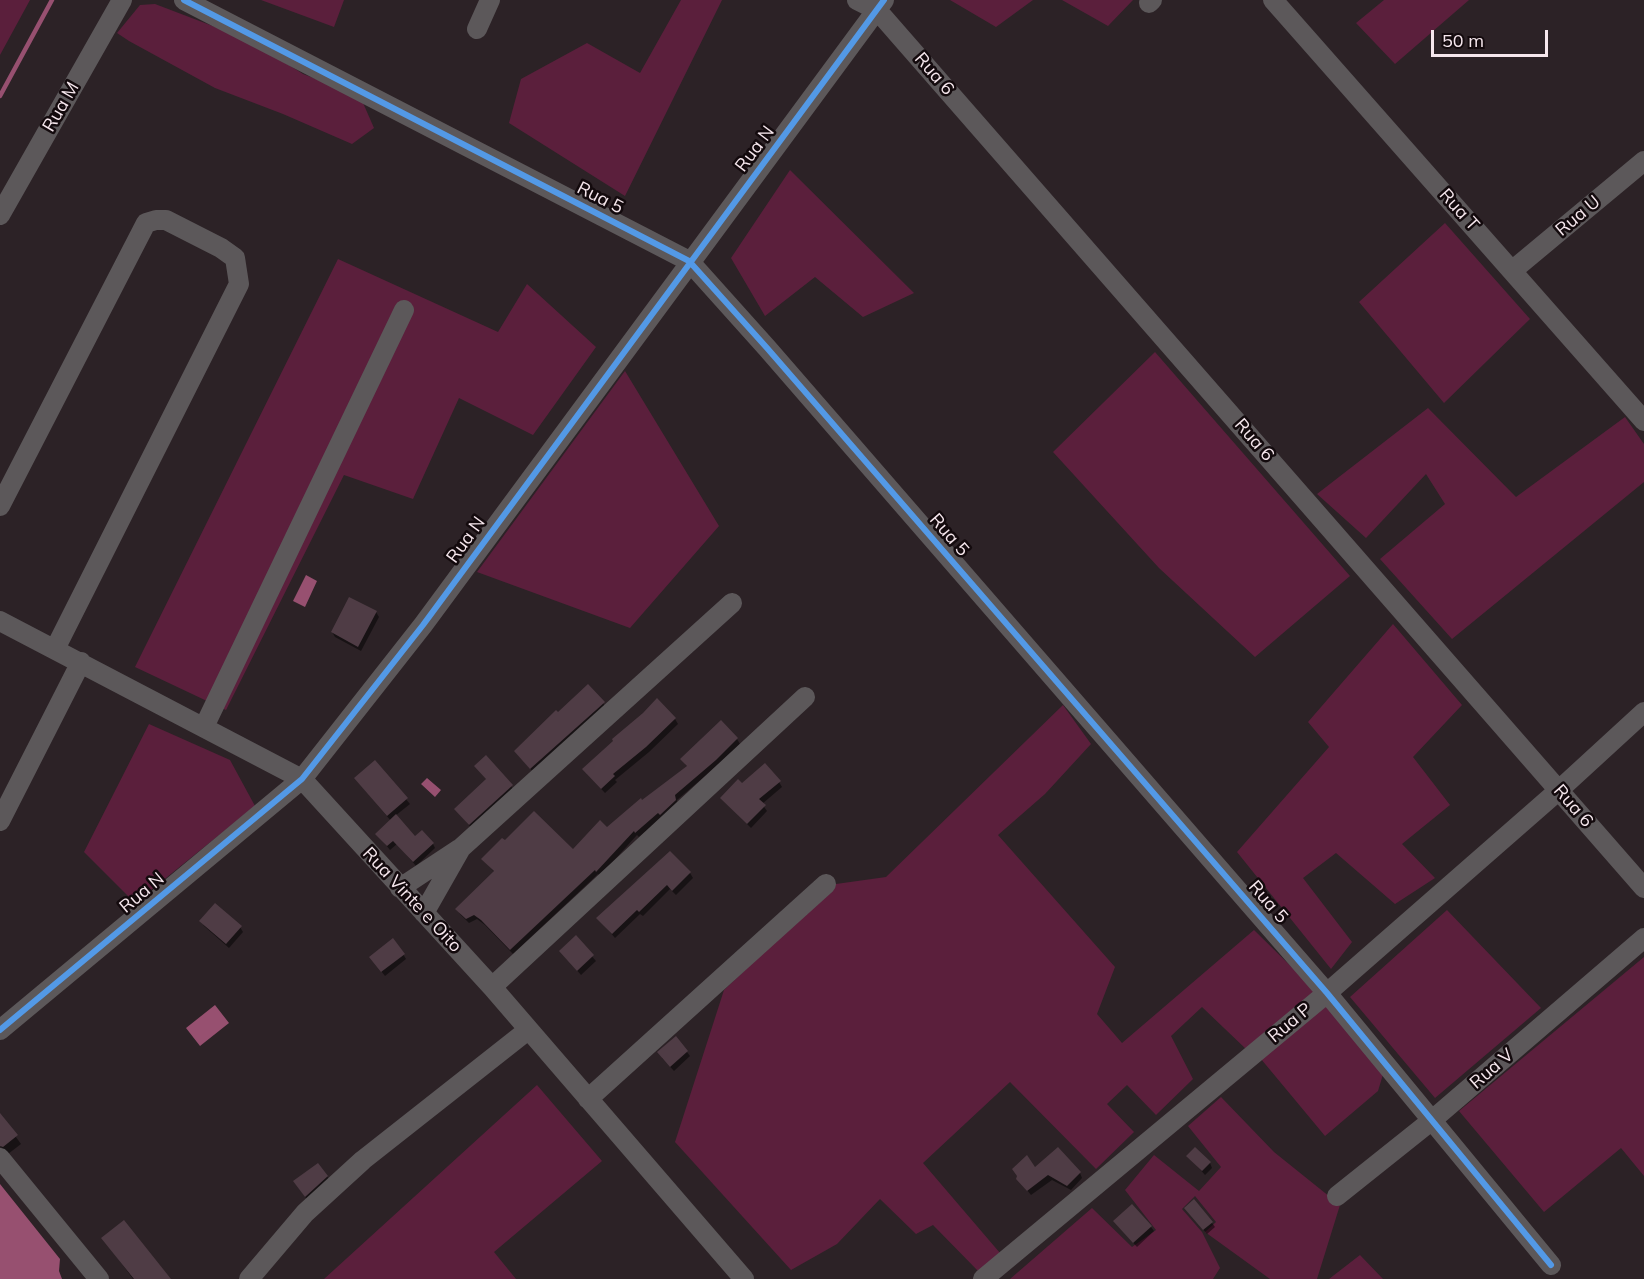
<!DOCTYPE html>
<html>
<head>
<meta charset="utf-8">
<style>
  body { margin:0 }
  #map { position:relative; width:1644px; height:1279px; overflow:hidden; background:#2c2226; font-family:Mulish,sans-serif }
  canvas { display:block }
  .scale { position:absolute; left:1431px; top:30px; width:117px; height:27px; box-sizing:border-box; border:3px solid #f6e7ed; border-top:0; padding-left:8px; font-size:18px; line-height:21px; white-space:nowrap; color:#f6e7ed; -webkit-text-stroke:4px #130a0d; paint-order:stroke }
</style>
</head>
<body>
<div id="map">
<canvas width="1644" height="1279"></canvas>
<div class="scale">50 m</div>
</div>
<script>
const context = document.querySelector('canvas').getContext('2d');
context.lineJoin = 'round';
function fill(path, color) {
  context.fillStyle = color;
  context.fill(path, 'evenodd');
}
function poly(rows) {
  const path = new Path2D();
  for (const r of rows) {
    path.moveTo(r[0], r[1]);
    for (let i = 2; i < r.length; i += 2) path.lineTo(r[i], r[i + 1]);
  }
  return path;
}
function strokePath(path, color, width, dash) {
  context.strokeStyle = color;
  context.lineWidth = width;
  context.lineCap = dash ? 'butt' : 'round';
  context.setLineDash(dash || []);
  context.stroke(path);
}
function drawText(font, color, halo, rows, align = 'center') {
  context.font = font + ' Mulish,sans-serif';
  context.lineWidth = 5;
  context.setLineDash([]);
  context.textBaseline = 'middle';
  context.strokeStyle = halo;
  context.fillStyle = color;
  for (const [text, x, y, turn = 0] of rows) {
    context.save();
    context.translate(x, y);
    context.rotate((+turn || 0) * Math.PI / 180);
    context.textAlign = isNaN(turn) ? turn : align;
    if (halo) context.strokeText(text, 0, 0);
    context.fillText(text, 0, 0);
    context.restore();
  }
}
const green = poly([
  [0,0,30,0,0,55],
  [261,0,344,0,334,27],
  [681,0,722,0,625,196,509,123,521,79,587,43,640,73],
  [950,0,1033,0,996,27],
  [1062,0,1133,0,1108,26],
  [1384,0,1469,0,1395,64,1356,23],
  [155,4,252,41,303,74,360,96,374,128,352,144,283,114,215,88,129,41,117,33,140,5],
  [790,170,914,293,863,317,815,277,765,316,731,258],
  [1445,223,1530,319,1444,403,1359,302],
  [338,259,498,332,527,284,596,347,533,435,459,398,413,499,344,475,226,710,135,667],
  [1155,352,1350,576,1255,657,1159,568,1053,452],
  [625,371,719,526,630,628,477,572],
  [1428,408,1516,497,1625,417,1644,444,1644,482,1452,639,1380,559,1445,504,1426,474,1366,538,1317,494],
  [1393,624,1462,705,1413,757,1450,805,1402,844,1435,878,1395,904,1336,853,1303,878,1352,942,1331,969,1237,852,1329,747,1308,722],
  [1063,705,1091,744,1045,794,998,835,1115,967,1097,1014,1122,1043,1254,930,1316,991,1247,1050,1202,1007,1171,1036,1193,1079,1156,1115,1127,1085,1107,1104,1134,1132,1096,1169,1010,1082,923,1163,1000,1253,979,1272,933,1225,916,1234,880,1199,837,1244,791,1270,675,1142,724,990,836,884,886,877],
  [149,724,230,760,255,806,135,903,84,852],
  [1447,910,1541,1008,1435,1098,1350,997],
  [1644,957,1644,1176,1621,1148,1544,1212,1459,1111],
  [1330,1002,1384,1071,1378,1091,1325,1136,1261,1059],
  [537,1085,602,1161,494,1252,516,1279,324,1279],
  [1221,1097,1274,1152,1340,1205,1317,1279,1270,1279,1205,1232,1216,1222,1195,1196,1182,1209,1202,1232,1220,1268,1213,1279,1010,1279,1092,1208,1132,1247,1156,1230,1125,1190,1154,1155,1199,1191,1221,1167,1188,1126],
  [1360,1255,1383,1279,1329,1279]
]);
const water = poly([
  [306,575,317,581,305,607,293,601],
  [427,778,441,790,435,797,421,784],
  [215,1005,229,1023,200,1046,186,1028],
  [0,1184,60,1259,59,1271,62,1279,0,1279]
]);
const shadow = poly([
  [376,612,379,617,361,651,335,637,332,632],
  [603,703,606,708,534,773,519,756,516,751,558,714],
  [675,719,678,724,649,752,615,780,617,782,605,793,587,774],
  [737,739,740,744,718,765,677,800,678,805,639,837,637,835,600,876,598,874,513,954,485,925,477,919,469,923,460,914,457,909,495,873,483,859,573,851,607,829,688,767,685,764],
  [375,762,410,804,395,816,415,838,433,844,435,848,416,866,397,844,390,850,377,834,391,821,359,783],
  [487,780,511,786,514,791,472,829,456,809],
  [779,782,782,787,762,804,767,811,751,828,722,799,742,785],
  [690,873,693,878,676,895,670,889,643,916,640,914,615,938,598,918],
  [201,921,240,927,243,932,229,948,204,926],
  [576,938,596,961,581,975,561,952],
  [403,954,406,959,385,976,374,962],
  [687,1052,690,1056,674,1071,662,1058],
  [0,1115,21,1144,8,1154,0,1146],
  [1188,1156,1210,1163,1212,1168,1205,1175],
  [1035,1169,1080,1173,1082,1178,1071,1190,1052,1180,1031,1195,1018,1179],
  [327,1176,330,1181,308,1201,298,1187],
  [1185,1208,1212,1223,1215,1227,1207,1234],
  [1118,1226,1151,1227,1154,1231,1137,1247],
  [103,1238,169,1279,133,1279]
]);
const stream = poly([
  [0,96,52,0]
]);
const building = poly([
  [349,597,377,611,358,647,331,632],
  [588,684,605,702,530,769,514,751,556,710,558,712],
  [657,698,676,718,646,747,613,774,615,776,601,789,582,769,613,741,612,739,643,713],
  [721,720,738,738,716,760,675,795,676,800,660,815,658,813,635,833,634,831,596,872,595,870,510,950,481,920,474,915,466,919,455,909,494,871,481,859,502,838,505,840,534,811,573,849,600,820,607,827,641,798,642,800,687,766,680,759],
  [486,755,513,785,469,825,454,809,486,779,474,766],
  [375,760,408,798,387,816,354,778],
  [765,763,781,781,759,799,766,805,747,824,720,798,738,779,742,783],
  [396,814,415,836,422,830,434,843,413,862,393,841,387,846,375,834],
  [670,851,691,872,672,891,667,885,639,912,637,910,612,934,596,918],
  [215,903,242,926,226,944,199,921],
  [576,935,594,955,577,971,559,951],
  [393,938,405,954,381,972,369,957],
  [676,1036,688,1051,670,1067,657,1052],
  [0,1113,18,1135,3,1147,0,1146],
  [1058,1147,1081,1172,1067,1186,1048,1175,1027,1191,1016,1179,1017,1176,1012,1169,1027,1155,1035,1167],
  [1195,1147,1211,1162,1202,1171,1186,1156],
  [318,1163,328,1176,305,1197,293,1181],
  [1194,1199,1213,1222,1203,1230,1184,1208],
  [1132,1204,1152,1226,1133,1243,1113,1221],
  [124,1220,171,1279,134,1279,101,1238]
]);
const minor = poly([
  [184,0,689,261,767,348,1327,993,1551,1265],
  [857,0,877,10,1644,888],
  [1273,0,1644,421],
  [1149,3,1152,0],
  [477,29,490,0],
  [0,215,122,0],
  [1513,270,1644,161],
  [0,506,146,223,156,220,166,220,221,248,235,258,239,284,55,649],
  [0,621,302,779,492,987,744,1279],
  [204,727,404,310],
  [0,821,81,662],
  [400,888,459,849],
  [424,913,461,848,732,603],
  [492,987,805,697],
  [0,1030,302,779,423,625,884,0],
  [588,1099,826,884],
  [0,1158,99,1279],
  [1337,1196,1431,1121,1644,938],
  [249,1279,305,1213,363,1160,528,1030],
  [983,1279,1327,993,1559,790,1644,712]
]);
const cycleway = poly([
  [184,0,689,261,767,348,1327,993,1551,1265],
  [0,1030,302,779,423,625,884,0]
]);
const streetNames = [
  ["Rua 6",934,74,49],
  ["Rua M",61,107,-60],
  ["Rua N",755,149,-53],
  ["Rua 5",600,198,27],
  ["Rua T",1459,210,48],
  ["Rua U",1578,216,-40],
  ["Rua 6",1254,440,49],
  ["Rua 5",949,535,49],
  ["Rua N",466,540,-54],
  ["Rua 6",1573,806,49],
  ["Rua N",142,893,-40],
  ["Rua Vinte e Oito",412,900,47],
  ["Rua 5",1268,902,49],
  ["Rua P",1290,1023,-40],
  ["Rua V",1492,1069,-41]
];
fill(green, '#5b1f3c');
fill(water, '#975070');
fill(shadow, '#0007');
strokePath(stream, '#975070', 4.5);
fill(building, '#4f3c45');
strokePath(minor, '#5c585a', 20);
strokePath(cycleway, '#5399e6', 6);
drawText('18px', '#f6e7ed', '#130a0d', streetNames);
</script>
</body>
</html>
